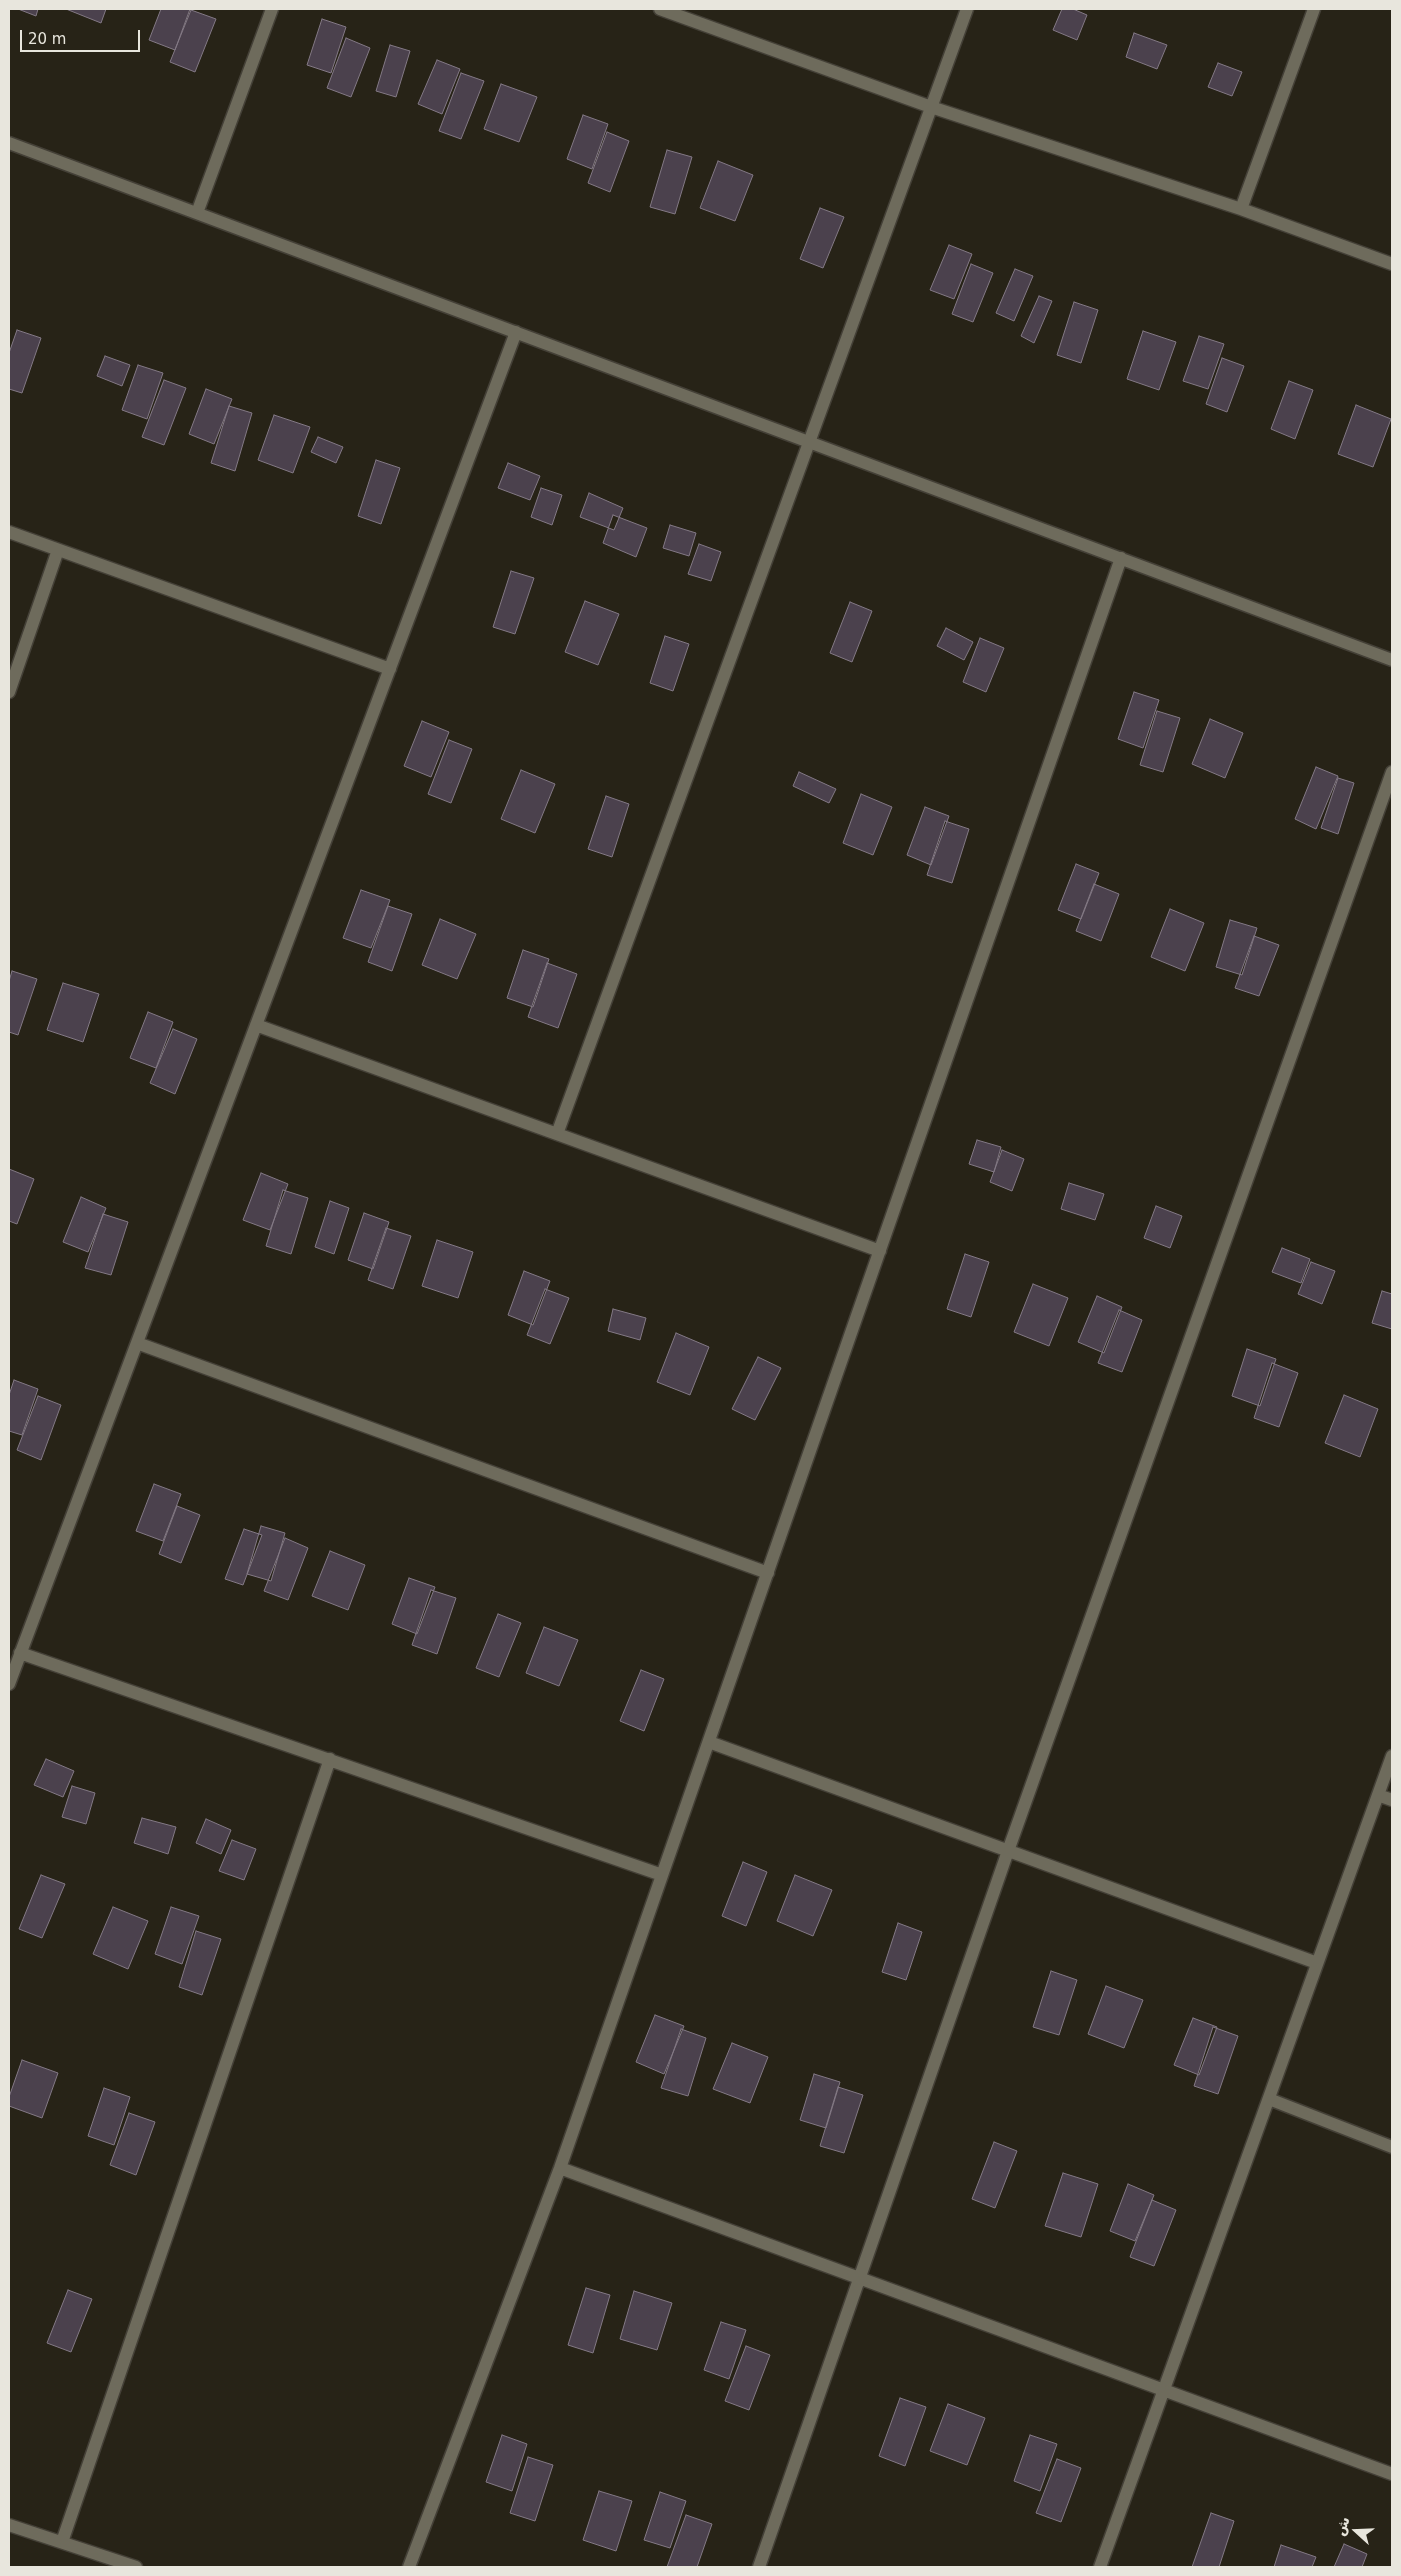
<!DOCTYPE html>
<html>
<head>
<meta charset="utf-8">
<style>
  body { margin:0 }
  #map { position:relative; width:1401px; height:2576px; overflow:hidden; background:#272317; font-family:"DejaVu Sans",Cairo,sans-serif }
  canvas { display:block }
  .frame { position:absolute; inset:0; border:10px solid #e8e6dd; pointer-events:none }
  .north { position:absolute; left:1331px; top:2506px; width:50px; height:50px; -webkit-text-stroke:4px #272317; paint-order:stroke; rotate:290deg; font-size:14px; font-weight:700; line-height:20px; text-align:center; color:#e8e6dd }
  .north::after { content:''; display:block; margin:auto; width:18px; height:22px; background:#e8e6dd; clip-path:polygon(50% 0,100% 100%,50% 72%,0 100%) }
  .scale { position:absolute; left:20px; top:30px; width:120px; height:22px; box-sizing:border-box; border:2px solid #e8e6dd; border-top:0; padding-left:6px; font-size:15px; line-height:18px; white-space:nowrap; color:#e8e6dd; -webkit-text-stroke:4px #272317; paint-order:stroke }
</style>
</head>
<body>
<div id="map">
<canvas width="1401" height="2576"></canvas>
<div class="frame"></div>
<div class="north">ش</div>
<div class="scale">20 m</div>
</div>
<script>
const context = document.querySelector('canvas').getContext('2d');
context.lineJoin = 'round';
function fill(path, color) {
  context.fillStyle = color;
  context.fill(path, 'evenodd');
}
function poly(rows) {
  const path = new Path2D();
  for (const r of rows) {
    path.moveTo(r[0], r[1]);
    for (let i = 2; i < r.length; i += 2) path.lineTo(r[i], r[i + 1]);
  }
  return path;
}
function strokePath(path, color, width, dash) {
  context.strokeStyle = color;
  context.lineWidth = width;
  context.lineCap = dash ? 'butt' : 'round';
  context.setLineDash(dash || []);
  context.stroke(path);
}
const building = poly([
  [18,9,38,9,36,16,18,9],
  [66,9,106,9,101,23,66,9],
  [161,9,190,9,175,50,149,40,161,9],
  [1062,9,1073,9,1087,15,1077,40,1053,30,1062,9],
  [191,10,216,19,195,72,170,62,191,10],
  [322,19,346,27,331,73,307,65,322,19],
  [1134,33,1167,45,1157,69,1126,57,1134,33],
  [346,38,370,48,351,97,327,88,346,38],
  [390,45,410,51,396,97,376,91,390,45],
  [437,60,460,69,442,114,418,104,437,60],
  [1218,63,1242,72,1232,96,1208,87,1218,63],
  [461,73,484,81,461,139,439,131,461,73],
  [501,84,537,97,519,142,484,129,501,84],
  [583,115,608,124,592,169,567,159,583,115],
  [607,132,629,141,610,192,588,183,607,132],
  [667,150,692,157,675,214,650,207,667,150],
  [718,161,753,175,735,221,700,208,718,161],
  [820,208,844,217,823,268,800,259,820,208],
  [949,245,972,254,954,299,930,290,949,245],
  [971,264,993,273,973,322,952,314,971,264],
  [1015,269,1033,276,1014,321,996,313,1015,269],
  [1039,296,1052,301,1034,343,1021,336,1039,296],
  [1074,302,1098,310,1081,363,1057,355,1074,302],
  [17,330,41,338,22,393,9,389,9,353,17,330],
  [1143,331,1176,342,1159,390,1127,379,1143,331],
  [1199,336,1224,344,1208,389,1183,381,1199,336],
  [105,356,130,365,122,386,97,376,105,356],
  [1222,358,1244,366,1227,412,1206,404,1222,358],
  [138,365,163,373,147,419,122,410,138,365],
  [164,380,186,388,164,445,142,437,164,380],
  [1289,381,1313,390,1295,439,1271,429,1289,381],
  [206,389,232,399,214,444,189,434,206,389],
  [1356,405,1391,419,1373,467,1338,454,1356,405],
  [229,406,252,413,235,471,211,463,229,406],
  [274,415,310,427,293,473,258,460,274,415],
  [318,437,343,447,336,463,311,452,318,437],
  [376,460,400,468,381,524,358,516,376,460],
  [508,463,540,476,530,500,498,488,508,463],
  [541,488,562,495,552,525,531,517,541,488],
  [589,493,623,508,614,530,580,517,589,493],
  [613,515,647,528,636,557,603,543,613,515],
  [670,525,696,533,689,556,663,548,670,525],
  [699,544,721,552,711,581,688,574,699,544],
  [511,571,534,578,515,634,493,627,511,571],
  [585,601,619,614,598,665,565,652,585,601],
  [850,602,872,611,852,662,830,653,850,602],
  [946,628,973,642,964,660,937,646,946,628],
  [665,636,689,644,673,691,650,683,665,636],
  [980,638,1004,648,986,692,963,682,980,638],
  [1134,692,1159,700,1143,748,1118,739,1134,692],
  [1157,711,1180,718,1163,772,1140,765,1157,711],
  [1210,719,1243,733,1225,778,1192,764,1210,719],
  [422,721,449,732,431,777,404,766,422,721],
  [449,740,472,749,451,803,428,794,449,740],
  [1316,767,1338,776,1316,829,1295,819,1316,767],
  [521,770,555,784,535,833,501,819,521,770],
  [799,772,836,789,829,803,793,786,799,772],
  [1338,778,1354,783,1338,834,1321,828,1338,778],
  [861,794,892,807,873,855,843,843,861,794],
  [606,796,629,804,612,857,588,849,606,796],
  [925,807,949,816,931,865,907,855,925,807],
  [945,821,969,829,952,883,927,875,945,821],
  [1076,864,1099,873,1081,919,1058,910,1076,864],
  [1094,884,1119,894,1101,941,1076,931,1094,884],
  [361,890,390,900,371,948,343,938,361,890],
  [388,906,412,914,392,971,368,962,388,906],
  [1170,909,1204,923,1185,971,1151,957,1170,909],
  [440,919,476,934,457,979,422,965,440,919],
  [1230,920,1257,928,1242,975,1216,967,1230,920],
  [1254,936,1279,945,1259,996,1235,988,1254,936],
  [523,950,549,959,533,1007,507,998,523,950],
  [547,963,577,974,558,1028,528,1017,547,963],
  [12,971,37,979,18,1035,9,1032,9,981,12,971],
  [63,983,99,994,83,1042,47,1030,63,983],
  [148,1012,173,1022,156,1068,130,1058,148,1012],
  [173,1029,197,1039,175,1094,150,1083,173,1029],
  [977,1140,1001,1147,994,1172,969,1164,977,1140],
  [1002,1150,1024,1159,1012,1191,990,1182,1002,1150],
  [9,1169,34,1179,17,1224,9,1221,9,1169],
  [261,1173,288,1184,270,1230,243,1220,261,1173],
  [1069,1183,1104,1194,1095,1220,1061,1209,1069,1183],
  [283,1190,308,1198,291,1254,266,1246,283,1190],
  [81,1197,106,1208,88,1252,63,1242,81,1197],
  [330,1201,349,1208,334,1254,315,1247,330,1201],
  [1156,1206,1182,1216,1170,1248,1144,1238,1156,1206],
  [364,1213,389,1222,373,1269,348,1260,364,1213],
  [103,1214,128,1222,111,1275,85,1268,103,1214],
  [386,1228,411,1236,393,1289,368,1280,386,1228],
  [437,1240,473,1252,458,1298,422,1286,437,1240],
  [1282,1248,1310,1259,1301,1283,1272,1272,1282,1248],
  [965,1254,989,1262,971,1317,947,1309,965,1254],
  [1311,1262,1335,1271,1322,1304,1298,1294,1311,1262],
  [524,1271,550,1281,533,1325,508,1315,524,1271],
  [1033,1284,1068,1298,1049,1346,1014,1332,1033,1284],
  [545,1289,569,1298,550,1344,527,1335,545,1289],
  [1382,1291,1392,1294,1392,1329,1372,1323,1382,1291],
  [1097,1296,1122,1307,1104,1353,1078,1342,1097,1296],
  [613,1309,646,1318,640,1340,608,1331,613,1309],
  [1119,1310,1142,1320,1122,1372,1098,1363,1119,1310],
  [676,1333,709,1347,690,1395,657,1382,676,1333],
  [1247,1349,1276,1359,1260,1406,1232,1396,1247,1349],
  [758,1357,781,1368,755,1420,732,1409,758,1357],
  [1272,1363,1298,1373,1279,1427,1254,1418,1272,1363],
  [14,1380,38,1389,22,1435,9,1431,9,1395,14,1380],
  [1344,1395,1378,1409,1360,1457,1325,1443,1344,1395],
  [38,1396,61,1405,41,1460,17,1450,38,1396],
  [154,1484,181,1494,163,1541,136,1531,154,1484],
  [177,1506,200,1515,181,1563,159,1554,177,1506],
  [261,1526,285,1533,271,1581,247,1574,261,1526],
  [244,1529,262,1535,243,1585,225,1579,244,1529],
  [285,1538,308,1548,288,1600,264,1591,285,1538],
  [330,1551,365,1565,348,1610,312,1596,330,1551],
  [409,1578,435,1587,417,1634,392,1624,409,1578],
  [431,1590,456,1598,437,1654,412,1645,431,1590],
  [498,1614,521,1623,499,1677,476,1668,498,1614],
  [544,1627,578,1640,559,1686,526,1673,544,1627],
  [641,1670,664,1679,644,1731,620,1721,641,1670],
  [46,1759,74,1771,63,1797,34,1785,46,1759],
  [72,1786,95,1793,86,1824,62,1817,72,1786],
  [142,1818,176,1827,168,1854,134,1843,142,1818],
  [206,1819,231,1830,221,1854,196,1843,206,1819],
  [232,1840,256,1849,244,1880,219,1871,232,1840],
  [743,1862,767,1872,746,1926,722,1916,743,1862],
  [41,1875,65,1884,42,1938,19,1929,41,1875],
  [795,1875,832,1890,813,1936,777,1921,795,1875],
  [113,1907,148,1921,128,1969,93,1954,113,1907],
  [171,1907,199,1916,182,1964,155,1954,171,1907],
  [898,1923,922,1932,906,1980,882,1972,898,1923],
  [196,1931,221,1939,202,1995,179,1987,196,1931],
  [1051,1971,1077,1980,1059,2035,1033,2027,1051,1971],
  [1106,1986,1143,2000,1124,2048,1088,2034,1106,1986],
  [655,2015,684,2026,664,2074,636,2062,655,2015],
  [1193,2018,1217,2027,1199,2075,1174,2065,1193,2018],
  [1213,2027,1238,2036,1218,2094,1194,2086,1213,2027],
  [681,2029,706,2038,688,2096,661,2088,681,2029],
  [732,2043,768,2057,750,2103,713,2089,732,2043],
  [22,2060,58,2073,42,2118,9,2106,9,2097,22,2060],
  [814,2074,840,2082,826,2128,800,2120,814,2074],
  [838,2087,863,2095,844,2153,820,2146,838,2087],
  [104,2088,130,2097,114,2145,88,2136,104,2088],
  [129,2113,155,2122,136,2175,110,2165,129,2113],
  [994,2142,1017,2151,995,2208,972,2199,994,2142],
  [1063,2173,1098,2184,1081,2237,1045,2226,1063,2173],
  [1128,2184,1154,2195,1135,2241,1110,2231,1128,2184],
  [1152,2200,1176,2210,1154,2266,1130,2257,1152,2200],
  [586,2288,610,2295,593,2353,568,2345,586,2288],
  [68,2290,92,2299,71,2352,47,2343,68,2290],
  [634,2291,672,2303,657,2350,620,2339,634,2291],
  [721,2322,746,2330,729,2379,704,2370,721,2322],
  [746,2346,770,2355,749,2410,725,2401,746,2346],
  [900,2398,926,2407,905,2466,879,2456,900,2398],
  [948,2404,985,2418,967,2465,930,2451,948,2404],
  [502,2435,527,2444,512,2491,486,2482,502,2435],
  [1030,2435,1057,2444,1040,2491,1014,2481,1030,2435],
  [528,2457,553,2465,535,2521,510,2513,528,2457],
  [1057,2459,1081,2468,1061,2522,1036,2513,1057,2459],
  [599,2491,632,2501,616,2551,583,2540,599,2491],
  [660,2492,686,2501,670,2548,644,2540,660,2492],
  [1211,2513,1234,2521,1219,2567,1192,2567,1211,2513],
  [686,2515,712,2524,697,2567,667,2567,686,2515],
  [1344,2544,1367,2554,1362,2567,1334,2567,1344,2544],
  [1281,2545,1316,2557,1312,2567,1274,2567,1281,2545]
]);
const minor = poly([
  [660,9,931,107,1241,209,1392,264],
  [9,143,1392,660],
  [1241,209,1314,9],
  [197,213,272,9],
  [9,532,390,669],
  [9,692,58,550],
  [256,1025,880,1251],
  [557,1134,967,9],
  [137,1343,768,1573],
  [20,1653,662,1875],
  [9,1684,516,332],
  [709,1742,1317,1963],
  [1378,1795,1392,1800],
  [1269,2099,1392,2147],
  [560,2168,1392,2474],
  [9,2525,136,2567],
  [62,2542,330,1759],
  [409,2567,560,2168,1121,558],
  [759,2567,1008,1851,1392,772],
  [1100,2567,1392,1756]
]);
fill(building, '#4b414d');
strokePath(building, '#837985', 1);
strokePath(minor, '#444037', 15);
strokePath(minor, '#6e6b5c', 12);
</script>
</body>
</html>
